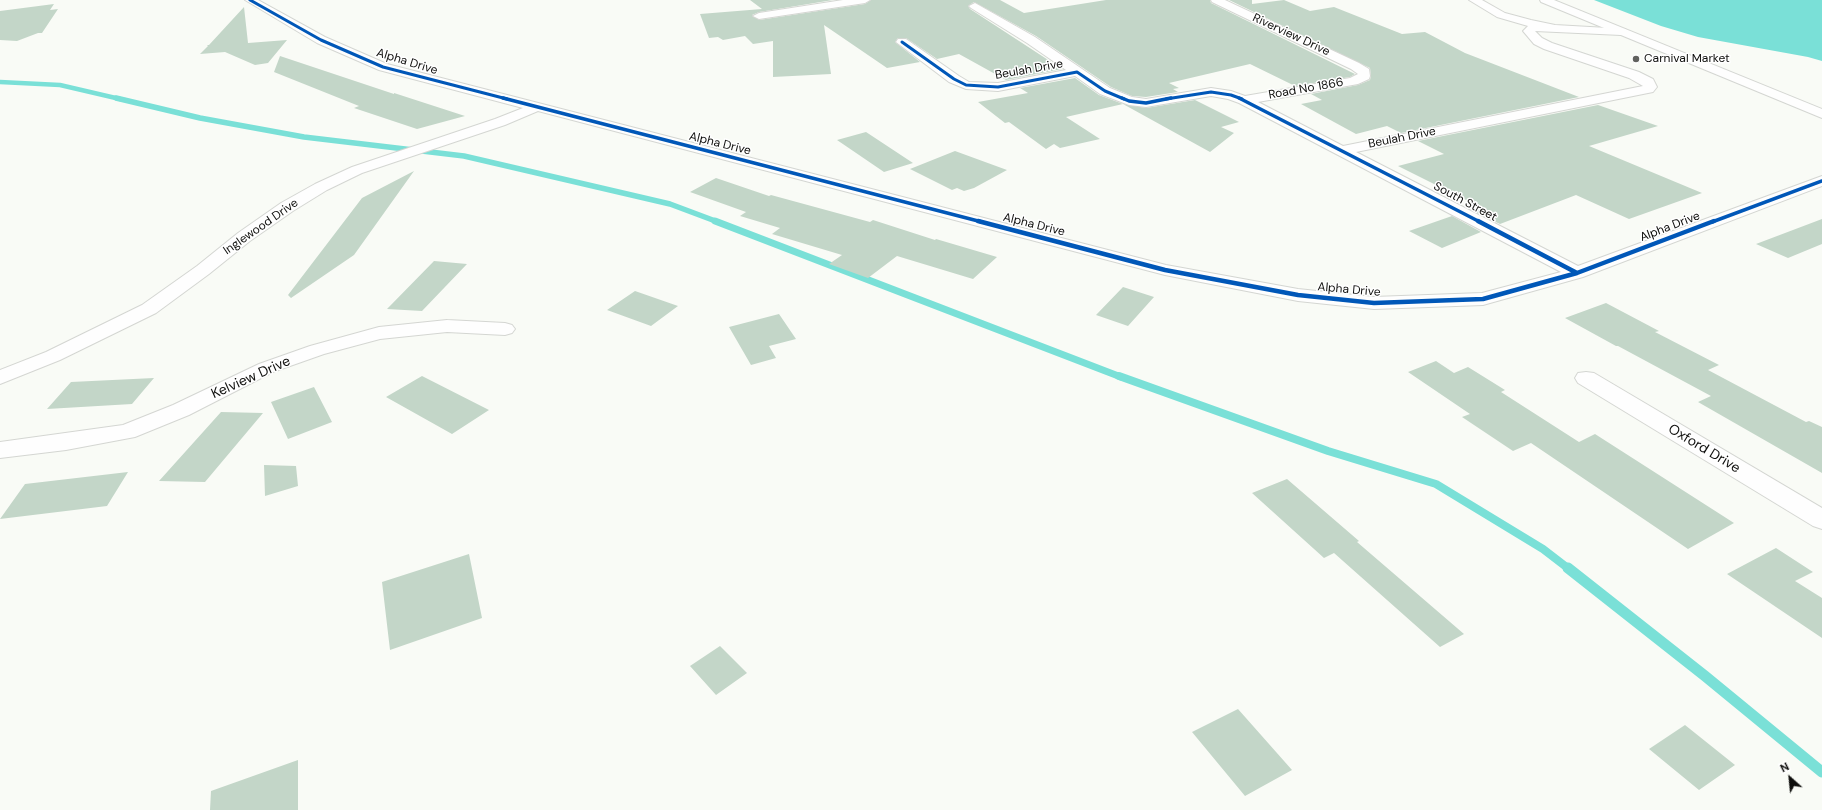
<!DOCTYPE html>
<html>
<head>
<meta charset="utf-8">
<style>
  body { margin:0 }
  #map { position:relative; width:1822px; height:810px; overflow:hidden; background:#f9fbf6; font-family:"DM Sans",sans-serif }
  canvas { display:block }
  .north { position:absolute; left:1770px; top:758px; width:40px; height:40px; -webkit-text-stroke:3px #fff; paint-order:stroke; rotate:333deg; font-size:11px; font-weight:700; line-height:16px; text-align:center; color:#0e0e0c }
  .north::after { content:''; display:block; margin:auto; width:14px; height:18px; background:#0e0e0c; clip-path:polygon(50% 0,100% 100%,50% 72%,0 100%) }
</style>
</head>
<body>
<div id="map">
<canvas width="1822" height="810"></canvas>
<div class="north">N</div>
</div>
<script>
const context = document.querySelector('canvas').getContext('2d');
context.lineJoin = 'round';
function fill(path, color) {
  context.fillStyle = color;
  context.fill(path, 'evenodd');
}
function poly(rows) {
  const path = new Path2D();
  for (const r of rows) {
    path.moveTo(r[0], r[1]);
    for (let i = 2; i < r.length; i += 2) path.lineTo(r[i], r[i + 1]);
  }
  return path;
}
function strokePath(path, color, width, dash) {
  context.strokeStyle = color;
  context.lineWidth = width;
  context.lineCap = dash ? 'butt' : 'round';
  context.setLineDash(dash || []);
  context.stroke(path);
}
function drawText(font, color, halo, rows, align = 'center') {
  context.font = font + ' "DM Sans",sans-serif';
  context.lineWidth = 3;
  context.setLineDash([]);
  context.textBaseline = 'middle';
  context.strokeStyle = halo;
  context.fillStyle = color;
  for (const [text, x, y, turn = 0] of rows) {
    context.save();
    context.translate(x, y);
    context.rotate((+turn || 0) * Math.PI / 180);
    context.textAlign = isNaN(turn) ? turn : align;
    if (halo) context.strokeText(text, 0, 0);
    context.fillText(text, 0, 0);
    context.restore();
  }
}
const water = poly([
  [1594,0,1822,0,1822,61,1808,57,1698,37,1661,26]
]);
const streamFar4 = poly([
  [0,82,60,85,120,99]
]);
const streamFar3 = poly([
  [116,98,200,118,304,137,464,156,670,204,718,222]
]);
const streamFar2 = poly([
  [715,221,1121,377]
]);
const streamFar1 = poly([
  [1119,376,1328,451,1436,484,1543,549,1569,569]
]);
const stream = poly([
  [1568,568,1705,676,1822,772]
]);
const building = poly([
  [750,0,833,0,759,12,752,15,759,20,865,4,871,0,1000,0,1024,13,1106,0,1210,0,1211,3,1355,74,1350,77,1295,86,1250,64,1169,83,1179,88,1173,89,1178,92,1146,97,1132,96,1111,87,1036,36,974,2,968,6,970,9,1062,69,1006,80,959,54,937,59,906,38,898,38,895,42,920,62,887,68,824,25,831,74,773,77,773,41,753,44,745,36,723,40,718,37,709,38,700,14,762,9],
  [1229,0,1252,0,1252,4,1284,0,1310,11,1334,7,1402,34,1425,32,1465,53,1579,97,1401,133,1387,126,1356,134,1301,104,1322,100,1311,94,1358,85,1370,80,1371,76,1370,68],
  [54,4,50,10,58,9,42,33,38,33,17,41,0,40,0,11],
  [244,7,248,43,287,40,268,63,255,65,225,52,200,54,208,46,207,45,209,45],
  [280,56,394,94,394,93,465,116,417,129,354,108,359,106,274,72],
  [1075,78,1099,95,1123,104,1066,117,1100,139,1060,148,1054,144,1046,149,1009,122,1005,123,978,102,1028,93,1020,88],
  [1195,100,1239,122,1221,127,1234,133,1210,152,1123,104,1146,108],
  [1598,105,1658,126,1589,146,1702,193,1629,219,1576,195,1500,224,1471,210,1480,207,1398,166,1444,154,1418,141],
  [866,132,913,163,884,172,837,140],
  [955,151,1007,170,974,188,964,191,957,188,952,190,910,169],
  [414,171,354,255,291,298,288,295,362,198],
  [716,178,769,196,771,195,870,222,873,220,935,240,936,239,997,257,973,279,897,256,868,278,829,264,842,255,772,234,780,228,740,216,746,212,690,192],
  [1452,216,1481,232,1442,248,1409,231],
  [1822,219,1822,244,1788,258,1756,244],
  [434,261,467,264,422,311,387,309],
  [1123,287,1154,297,1128,326,1096,315],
  [635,291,678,306,651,326,607,310],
  [1606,303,1659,331,1655,332,1719,365,1708,370,1806,422,1809,421,1822,427,1822,473,1698,402,1711,396,1618,346,1616,346,1565,318],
  [779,314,796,339,769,346,776,358,751,365,729,327],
  [1436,361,1454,373,1468,367,1505,390,1501,392,1579,442,1595,434,1734,523,1688,549,1531,443,1513,451,1462,417,1470,414,1408,372],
  [422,376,489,410,452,434,386,397],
  [154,378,132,404,47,409,71,382],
  [314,387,332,422,288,439,271,402],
  [221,412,263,413,205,482,159,481],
  [264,465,296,466,298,486,265,496],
  [128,472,107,506,0,519,25,484],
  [1287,479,1359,541,1357,542,1464,634,1440,647,1334,553,1324,558,1252,493],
  [1776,548,1813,572,1795,581,1822,598,1822,638,1727,574],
  [469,554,482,618,390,650,382,582],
  [720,646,747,673,716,695,690,666],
  [1238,709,1292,770,1245,796,1192,732],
  [1685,725,1735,765,1699,790,1649,749],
  [298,760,298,810,210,810,211,791]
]);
const minor = poly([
  [245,0,258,0,325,37,387,64,1166,265,1298,289,1374,297,1482,293,1561,272,1239,103,1228,99,1211,96,1146,107,1129,105,1100,94,1075,76,998,91,966,89,949,82,896,42,898,39,906,39,959,76,969,82,998,83,1066,70,1027,43,971,8,969,6,975,3,1035,37,1110,88,1132,97,1146,99,1211,88,1231,91,1245,96,1350,78,1358,74,1351,69,1212,2,1211,0,1225,0,1359,63,1369,69,1370,76,1369,79,1358,84,1258,102,1343,146,1643,86,1629,78,1544,49,1534,44,1523,31,1528,26,1497,17,1469,0,1482,0,1505,13,1531,20,1555,25,1625,29,1627,31,1621,35,1535,31,1542,38,1552,43,1639,72,1653,79,1657,87,1653,92,1648,93,1356,152,1578,266,1822,176,1822,186,1583,277,1490,303,1483,305,1374,309,1298,301,1165,275,538,111,505,125,362,173,327,190,293,211,250,241,209,274,156,313,60,360,0,384,0,370,46,352,142,305,197,266,238,233,281,203,315,184,352,167,495,119,523,108,379,70,317,43,245,0],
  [843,0,870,0,865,3,759,19,753,16,759,13,843,0],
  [447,320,505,323,512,325,515,329,512,333,505,335,447,332,380,339,324,354,273,372,189,415,135,437,66,450,0,458,0,442,123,425,173,405,259,364,310,346,379,327,447,320],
  [1586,372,1594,373,1822,508,1822,529,1813,526,1578,383,1575,378,1578,373,1586,372]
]);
const major = poly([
  [1540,0,1554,0,1822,109,1822,118,1541,2,1540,0]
]);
const cyclewayFar2 = poly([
  [250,0,321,40,383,67,507,99],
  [902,42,954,79,966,85,998,87,1077,72,1105,91,1124,99],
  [1166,99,1211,92,1231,95,1242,99]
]);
const cyclewayFar1 = poly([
  [503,98,982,222],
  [1122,98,1129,101,1146,103,1171,98],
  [1239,98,1480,222],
  [1712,222,1822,181]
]);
const cycleway = poly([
  [978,221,1165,270,1298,295,1374,303,1483,299,1577,273,1714,221],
  [1478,221,1577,273]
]);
const markers = [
  [1636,59,4,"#60615e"]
];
const farStreetnames = [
  ["Riverview Drive",1291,35,25],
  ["Alpha Drive",407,62,17],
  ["Beulah Drive",1029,70,-10],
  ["Road No 1866",1306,89,-10],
  ["Beulah Drive",1402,138,-11],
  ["Alpha Drive",720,144,14],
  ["South Street",1465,202,28],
  ["Alpha Drive",1034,225,14],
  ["Inglewood Drive",261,227,-35],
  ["Alpha Drive",1670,227,-21],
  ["Alpha Drive",1349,290,5]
];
const farPoinames = [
  ["Carnival Market",1644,59]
];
const streetNames = [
  ["Kelview Drive",251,378,-24],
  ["Oxford Drive",1704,449,31]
];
fill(water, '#7ae0d7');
strokePath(streamFar4, '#7ae0d7', 4.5);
strokePath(streamFar3, '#7ae0d7', 5.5);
strokePath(streamFar2, '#7ae0d7', 7);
strokePath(streamFar1, '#7ae0d7', 8);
strokePath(stream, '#7ae0d7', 11);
fill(building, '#c3d6c8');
strokePath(minor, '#d4d6d2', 2);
strokePath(major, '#d4d6d2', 2);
fill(minor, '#fefefe');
fill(major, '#fefefe');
strokePath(cyclewayFar2, '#0057b8', 3);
strokePath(cyclewayFar1, '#0057b8', 3.5);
strokePath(cycleway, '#0057b8', 4.5);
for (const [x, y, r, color] of markers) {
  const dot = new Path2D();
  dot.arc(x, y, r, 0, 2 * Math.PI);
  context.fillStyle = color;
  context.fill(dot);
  strokePath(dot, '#fff', 1.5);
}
drawText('12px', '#0e0e0c', '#fff', farStreetnames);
drawText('12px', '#0e0e0c', '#fff', farPoinames, 'left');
drawText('14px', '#0e0e0c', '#fff', streetNames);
</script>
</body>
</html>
